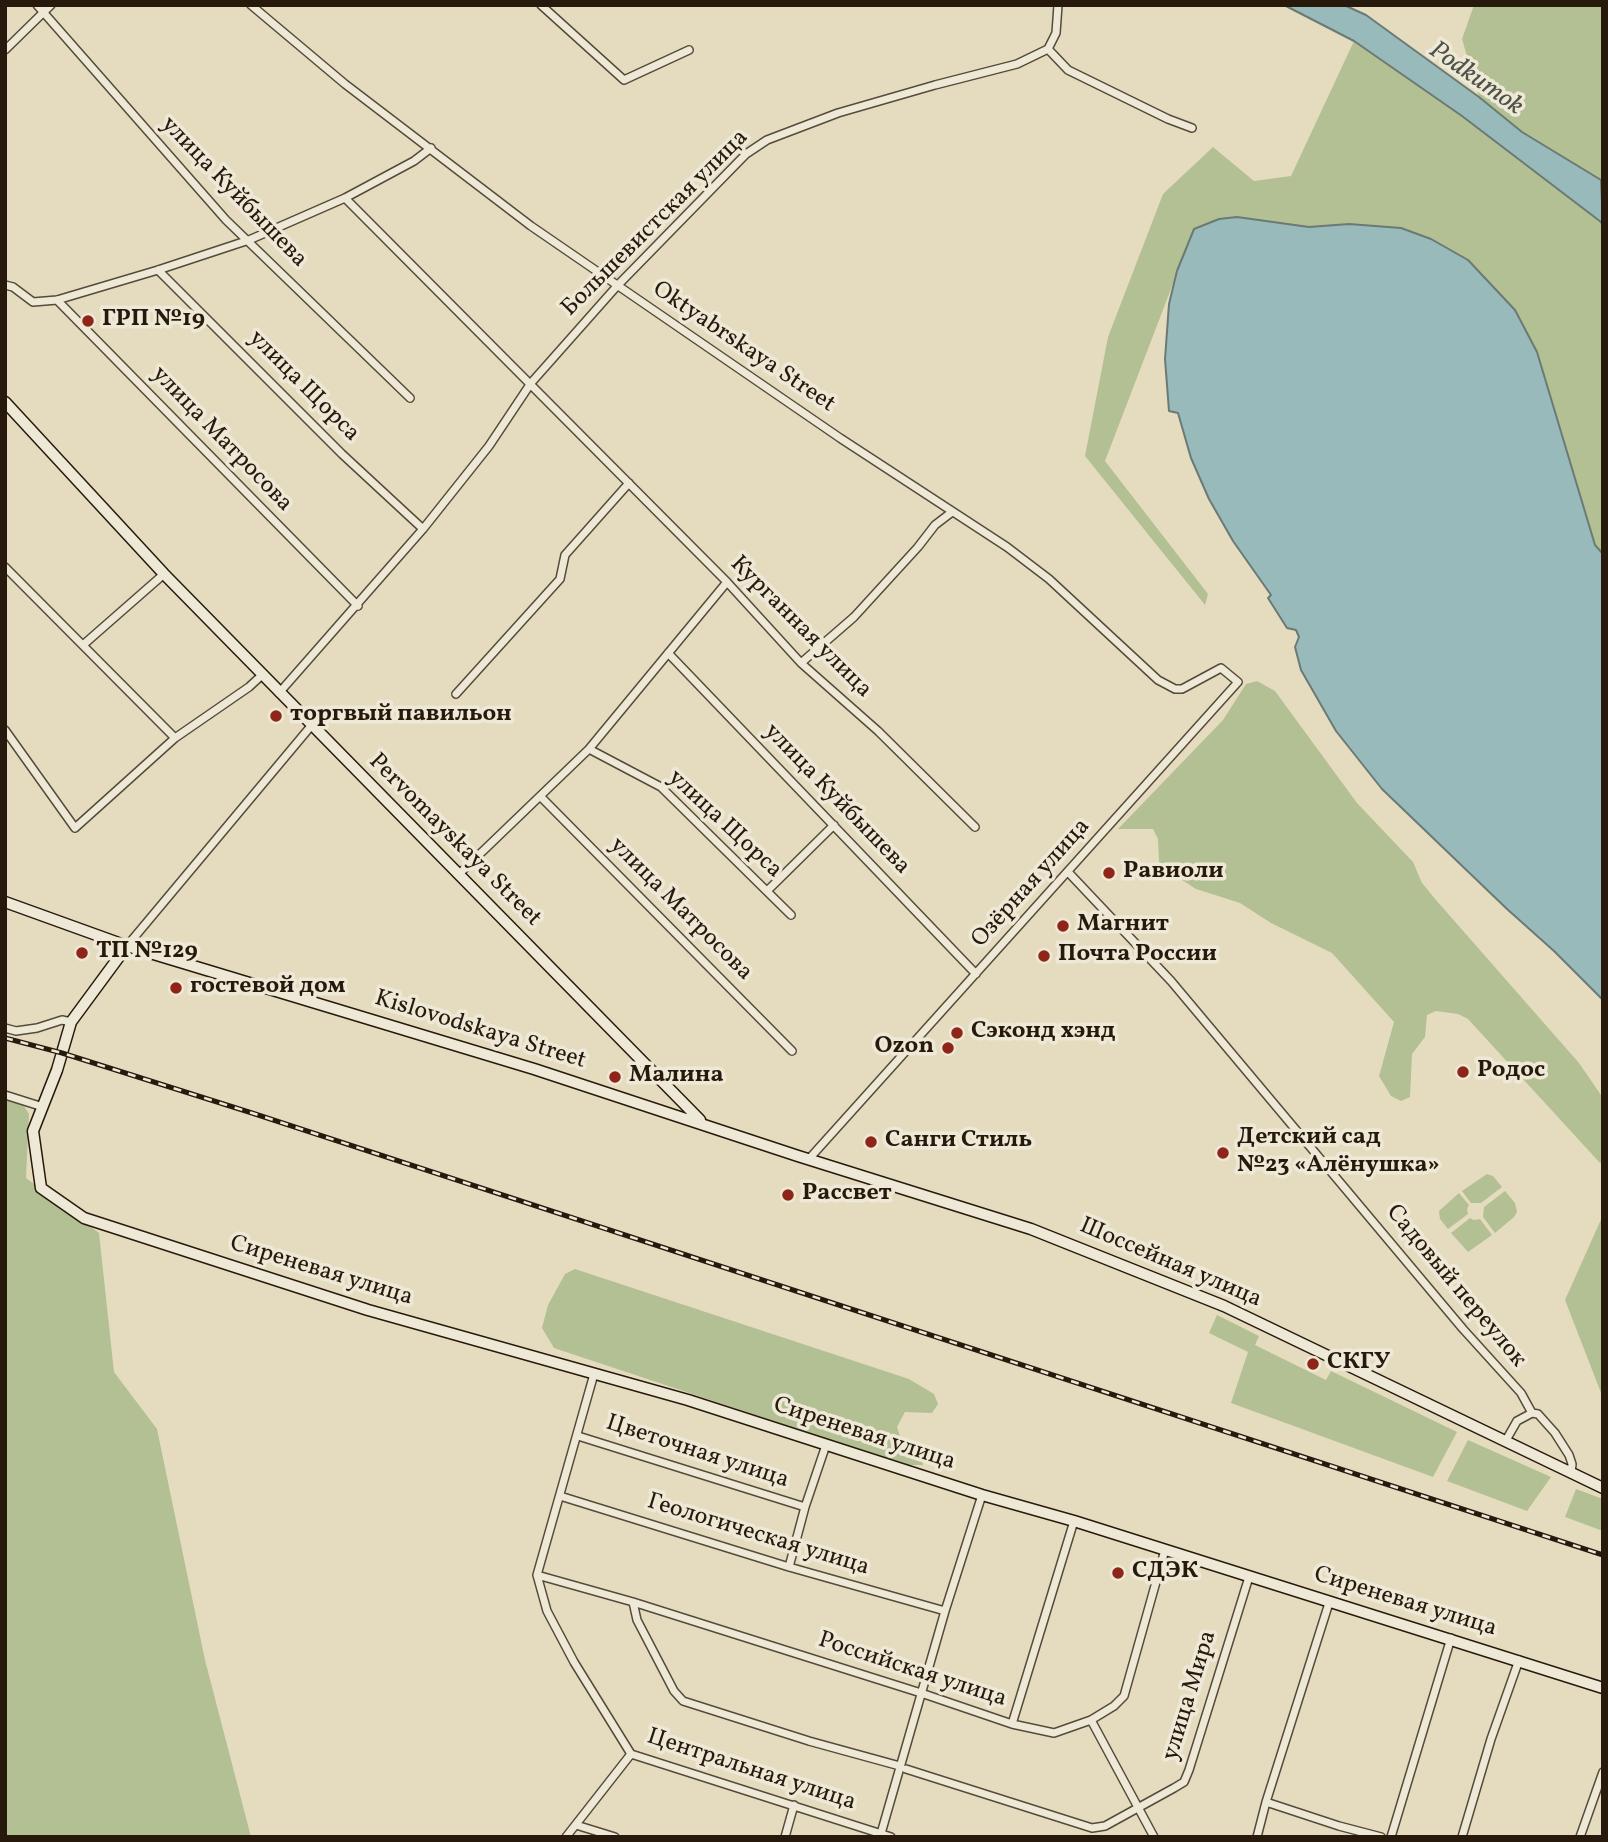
<!DOCTYPE html>
<html>
<head>
<meta charset="utf-8">
<style>
  body { margin:0 }
  #map { position:relative; width:1608px; height:1842px; overflow:hidden; background:#e5dcc0; font-family:Vollkorn,serif }
  canvas { display:block }
  .frame { position:absolute; inset:0; border:7px solid #271a0c; pointer-events:none }
</style>
</head>
<body>
<div id="map">
<canvas width="1608" height="1842"></canvas>
<div class="frame"></div>
</div>
<script>
const context = document.querySelector('canvas').getContext('2d');
context.lineJoin = 'round';
function fill(path, color) {
  context.fillStyle = color;
  context.fill(path, 'evenodd');
}
function poly(rows) {
  const path = new Path2D();
  for (const r of rows) {
    path.moveTo(r[0], r[1]);
    for (let i = 2; i < r.length; i += 2) path.lineTo(r[i], r[i + 1]);
  }
  return path;
}
function strokePath(path, color, width, dash) {
  context.strokeStyle = color;
  context.lineWidth = width;
  context.lineCap = dash ? 'butt' : 'round';
  context.setLineDash(dash || []);
  context.stroke(path);
}
function drawText(font, color, halo, rows, align = 'center') {
  context.font = font + ' Vollkorn,serif';
  context.lineWidth = 7;
  context.setLineDash([]);
  context.textBaseline = 'middle';
  context.strokeStyle = halo;
  context.fillStyle = color;
  for (const [text, x, y, turn = 0] of rows) {
    context.save();
    context.translate(x, y);
    context.rotate((+turn || 0) * Math.PI / 180);
    context.textAlign = isNaN(turn) ? turn : align;
    if (halo) context.strokeText(text, 0, 0);
    context.fillText(text, 0, 0);
    context.restore();
  }
}
const green = poly([
  [1474,5,1603,5,1603,183,1522,132,1479,97,1462,39],
  [1354,41,1462,116,1601,222,1603,554,1349,224,1309,227,1237,217,1194,229,1105,461,1208,594,1205,605,1085,456,1108,337,1163,194,1213,147,1254,181,1291,176],
  [1257,681,1275,691,1357,803,1413,862,1422,883,1436,900,1579,1063,1603,1098,1603,1160,1600,1163,1468,1019,1458,1014,1436,1011,1427,1015,1425,1037,1412,1054,1410,1097,1401,1101,1391,1096,1379,1076,1394,1022,1332,953,1271,923,1240,903,1196,889,1168,871,1159,862,1158,839,1153,829,1118,829,1223,720,1246,684],
  [5,1099,24,1106,29,1114,26,1178,99,1233,114,1372,157,1429,205,1660,251,1837,5,1837],
  [1487,1174,1493,1176,1502,1187,1481,1203,1471,1203,1462,1191],
  [1505,1191,1515,1203,1517,1212,1514,1217,1495,1233,1483,1217,1484,1207],
  [1459,1193,1469,1205,1467,1209,1468,1214,1448,1229,1440,1219,1439,1211],
  [1603,1215,1603,1398,1565,1300],
  [1470,1218,1474,1220,1480,1219,1492,1235,1468,1252,1451,1233],
  [575,1269,909,1379,934,1394,938,1404,932,1413,905,1412,897,1427,902,1442,922,1454,923,1465,906,1465,554,1348,542,1328,548,1305,565,1274],
  [1217,1315,1259,1336,1255,1345,1326,1380,1331,1371,1457,1432,1433,1477,1231,1403,1248,1352,1209,1333],
  [1468,1440,1551,1477,1527,1511,1447,1481],
  [1576,1489,1603,1499,1603,1531,1565,1517]
]);
const water = poly([
  [1284,5,1344,5,1366,15,1479,97,1522,132,1601,180,1603,226,1601,222,1462,116,1354,41,1284,5],
  [1237,217,1309,227,1349,224,1401,228,1431,239,1468,260,1515,310,1537,352,1595,545,1603,554,1603,1000,1554,951,1507,909,1382,789,1336,731,1301,670,1295,647,1299,637,1296,630,1287,628,1268,598,1271,595,1233,541,1209,499,1191,458,1178,413,1169,411,1165,359,1169,304,1177,271,1194,229,1219,219,1237,217]
]);
const street = poly([
  [37,5,226,220,410,398],
  [251,5,345,84,531,226,840,438,1007,547,1049,579,1158,680,1175,689,1182,689,1221,668,1238,682,808,1160],
  [541,5,624,80,689,50],
  [1048,49,1068,70,1168,119,1192,128],
  [1048,49,1056,33,1058,5],
  [5,50,51,5],
  [345,198,727,582,801,663,878,731,975,827],
  [158,270,342,454,423,529],
  [5,285,13,287,33,302,57,300,158,270,249,240,345,198,414,161,431,148],
  [57,300,358,606],
  [5,567,175,738],
  [83,645,164,574],
  [668,653,976,974],
  [801,663,854,617,918,547,935,525,952,512],
  [279,693,423,529,489,446,531,383,617,286,746,154,767,140,838,113,935,85,1017,64,1048,49],
  [456,694,560,579,565,555,629,483],
  [5,730,75,828,175,738,249,687,262,675],
  [589,749,661,787,791,915],
  [541,797,792,1051],
  [1069,873,1171,981,1463,1329,1521,1393,1532,1413],
  [458,875,589,749,727,582],
  [767,891,834,825],
  [127,946,311,726],
  [5,1028,16,1031,37,1028,62,1020,71,1022],
  [5,1095,43,1107],
  [594,1374,537,1575,547,1611,574,1662,631,1754,891,1837],
  [578,1436,805,1507],
  [1505,1442,1517,1421,1532,1413,1538,1414,1555,1433,1569,1455,1572,1464,1571,1473],
  [560,1496,789,1567,945,1611],
  [789,1567,805,1507,826,1445],
  [537,1575,633,1602,921,1693,1012,1724,1054,1733,1091,1720,1114,1706,1124,1696,1165,1550],
  [633,1602,637,1620,674,1691,683,1701,809,1741,900,1766],
  [1091,1720,1154,1837],
  [1012,1724,1074,1521],
  [906,1769,1092,1828,1105,1826,1174,1788,1184,1782,1189,1770,1249,1577],
  [1266,1802,1339,1826,1381,1837],
  [576,1825,615,1837],
  [566,1837,631,1754],
  [785,1837,794,1805],
  [880,1837,945,1611,982,1495],
  [1257,1837,1266,1802,1329,1603],
  [1391,1837,1451,1638],
  [1462,1837,1491,1739,1519,1660],
  [1580,1837,1603,1772]
]);
const secondary = poly([
  [5,402,164,574,700,1120],
  [5,902,127,946,534,1069,798,1156,1031,1229,1224,1306,1603,1488],
  [127,946,71,1022,57,1070,33,1131,41,1188,84,1218,368,1310,688,1400,982,1495,1074,1521,1603,1688]
]);
const rail = poly([
  [5,1038,62,1053,252,1113,1603,1555]
]);
const markers = [
  [88,321,7,"#8f2418"],
  [276,716,7,"#8f2418"],
  [1109,873,7,"#8f2418"],
  [1063,926,7,"#8f2418"],
  [82,953,7,"#8f2418"],
  [1044,956,7,"#8f2418"],
  [176,988,7,"#8f2418"],
  [957,1033,7,"#8f2418"],
  [948,1048,7,"#8f2418"],
  [1463,1072,7,"#8f2418"],
  [615,1077,7,"#8f2418"],
  [871,1142,7,"#8f2418"],
  [1223,1153,7,"#8f2418"],
  [788,1195,7,"#8f2418"],
  [1313,1364,7,"#8f2418"],
  [1118,1573,7,"#8f2418"]
];
const streetNames = [
  ["улица Куйбышева",233,193,46],
  ["Большевистская улица",656,224,-45],
  ["Oktyabrskaya Street",743,348,34],
  ["улица Щорса",303,387,45],
  ["улица Матросова",221,440,46],
  ["Курганная улица",800,628,45],
  ["улица Куйбышева",836,800,46],
  ["улица Щорса",724,825,43],
  ["Pervomayskaya Street",454,841,45],
  ["Озёрная улица",1032,884,-48],
  ["улица Матросова",680,910,45],
  ["Kislovodskaya Street",480,1031,17],
  ["Шоссейная улица",1170,1264,23],
  ["Сиреневая улица",321,1272,17],
  ["Садовый переулок",1455,1287,50],
  ["Сиреневая улица",864,1435,18],
  ["Цветочная улица",697,1453,18],
  ["Геологическая улица",758,1536,17],
  ["Сиреневая улица",1405,1603,17],
  ["Российская улица",912,1671,18],
  ["улица Мира",1191,1696,-73],
  ["Центральная улица",751,1771,18]
];
const poiNames = [
  ["ГРП №19",102,321],
  ["торгвый павильон",290,716],
  ["Равиоли",1123,873],
  ["Магнит",1077,926],
  ["ТП №129",96,953],
  ["Почта России",1058,956],
  ["гостевой дом",190,988],
  ["Сэконд хэнд",971,1033],
  ["Ozon",934,1048,"right"],
  ["Родос",1477,1072],
  ["Малина",629,1077],
  ["Детский сад",1237,1139],
  ["№23 «Алёнушка»",1237,1167],
  ["Санги Стиль",885,1142],
  ["Рассвет",802,1195],
  ["СКГУ",1327,1364],
  ["СДЭК",1132,1573]
];
const waterNames = [
  ["Podkumok",1475,80,35]
];
fill(green, '#b3c093');
fill(water, '#98baba');
strokePath(water, '#6b7a74', 2);
strokePath(street, '#564a39', 10);
strokePath(secondary, '#271a0c', 13);
strokePath(street, '#eee8d6', 7);
strokePath(secondary, '#eee8d6', 10);
strokePath(rail, '#271a0c', 5);
strokePath(rail, '#eee8d6', 2.5, [8]);
for (const [x, y, r, color] of markers) {
  const dot = new Path2D();
  dot.arc(x, y, r, 0, 2 * Math.PI);
  context.fillStyle = color;
  context.fill(dot);
  strokePath(dot, '#eee8d6', 2.5);
}
drawText('24px', '#271a0c', '#eee8d6', streetNames);
drawText('bold 24px', '#271a0c', '#eee8d6', poiNames, 'left');
drawText('italic 26px', '#4f5249', '#eee8d6', waterNames);
</script>
</body>
</html>
